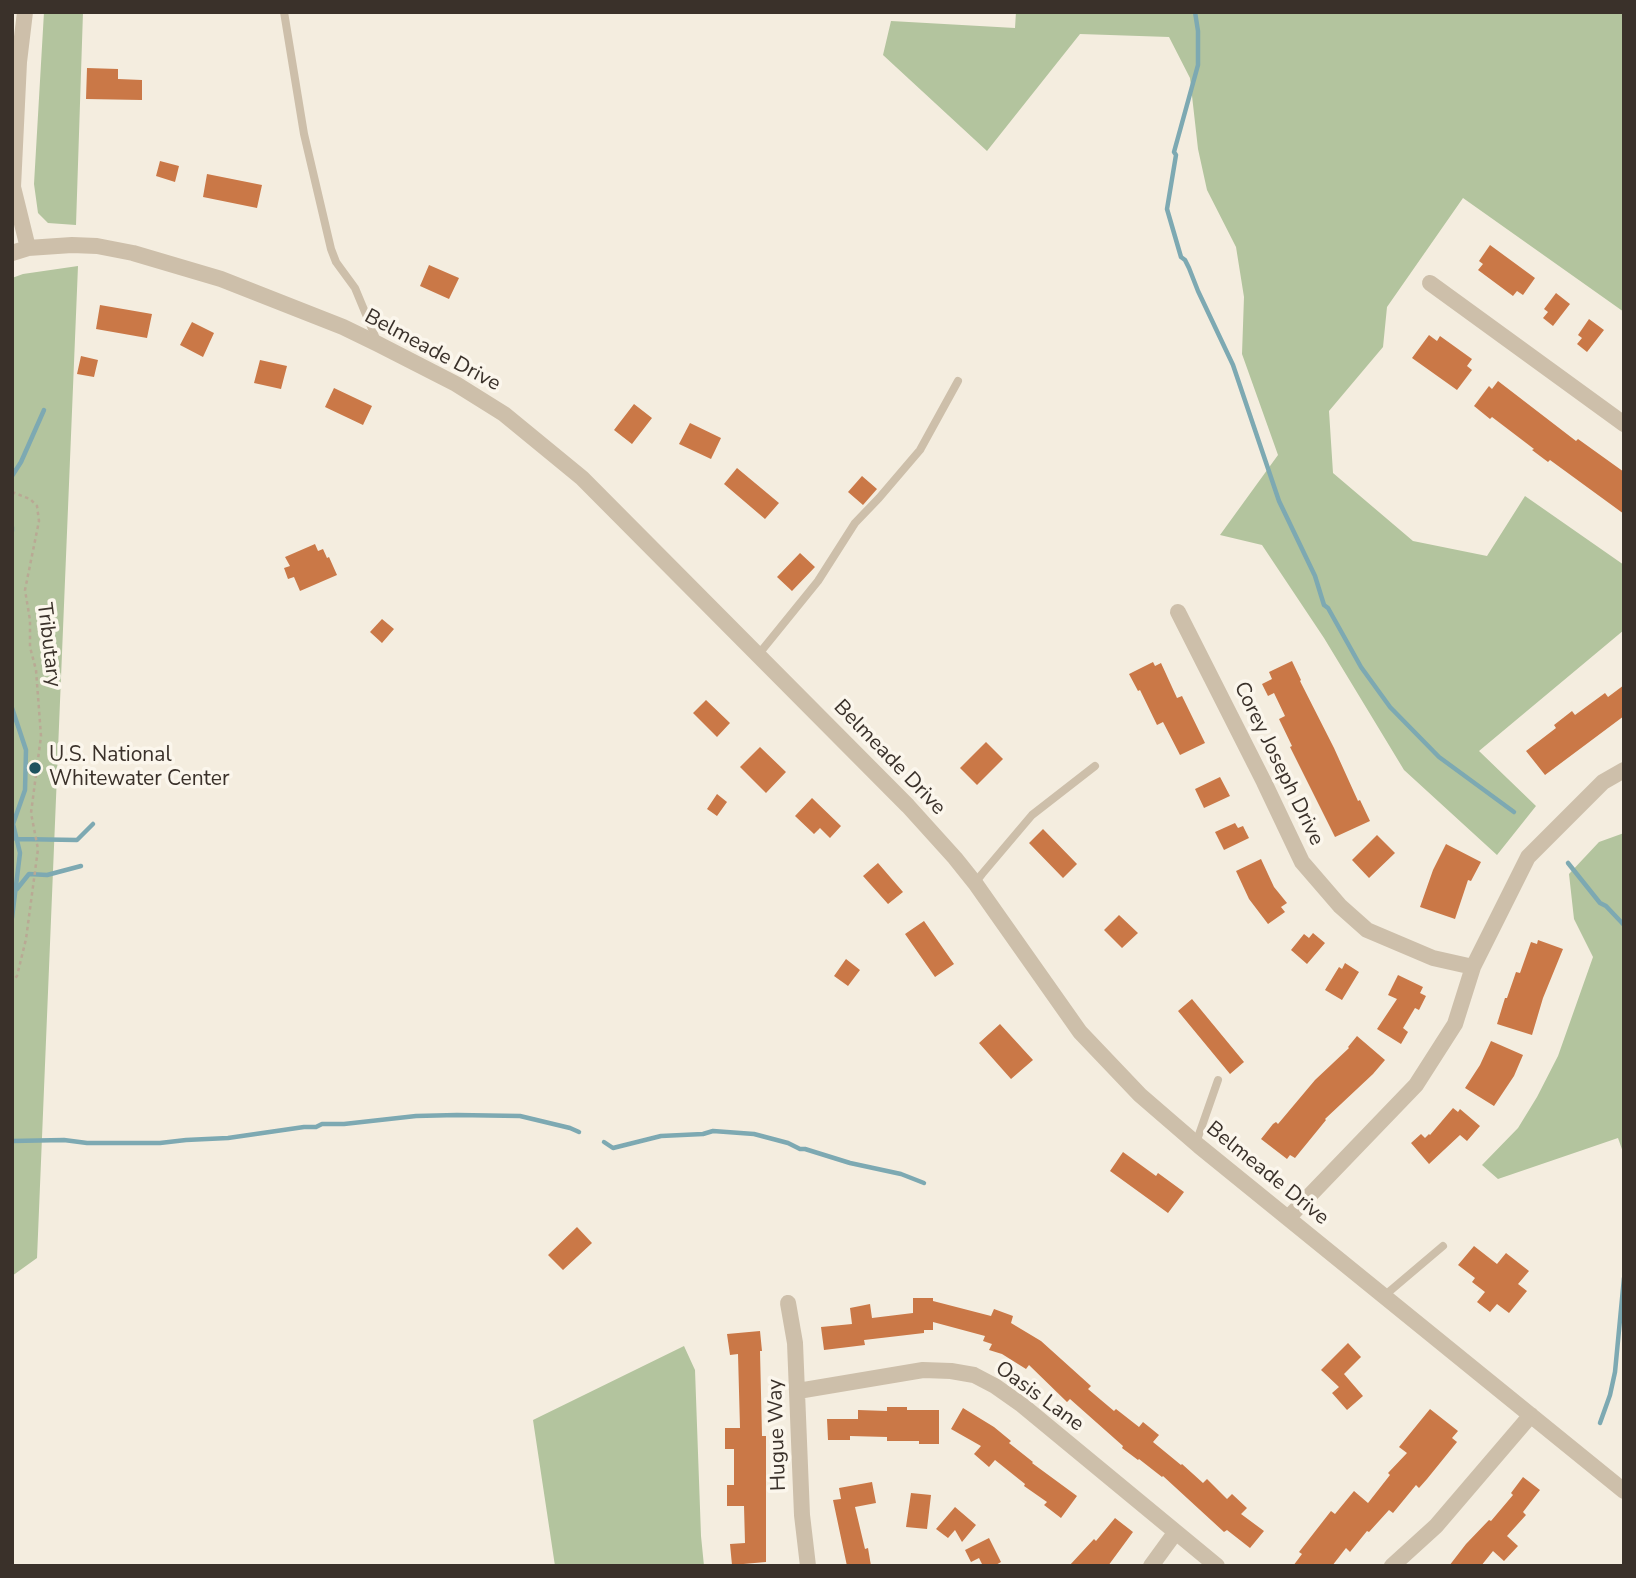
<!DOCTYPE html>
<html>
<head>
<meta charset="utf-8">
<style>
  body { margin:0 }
  #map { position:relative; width:1636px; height:1578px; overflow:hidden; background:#f4eddf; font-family:"Nunito Sans",sans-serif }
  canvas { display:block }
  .frame { position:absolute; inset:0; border:14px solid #3a312a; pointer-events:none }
</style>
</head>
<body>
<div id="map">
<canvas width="1636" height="1578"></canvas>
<div class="frame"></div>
</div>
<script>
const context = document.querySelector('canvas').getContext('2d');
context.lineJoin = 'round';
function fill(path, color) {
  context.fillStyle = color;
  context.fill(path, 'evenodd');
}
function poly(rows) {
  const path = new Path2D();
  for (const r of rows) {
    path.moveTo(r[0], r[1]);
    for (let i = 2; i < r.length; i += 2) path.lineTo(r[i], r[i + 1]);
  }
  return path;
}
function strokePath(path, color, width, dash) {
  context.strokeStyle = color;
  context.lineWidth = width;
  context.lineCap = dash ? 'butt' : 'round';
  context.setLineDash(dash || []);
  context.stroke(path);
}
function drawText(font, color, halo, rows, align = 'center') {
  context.font = font + ' "Nunito Sans",sans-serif';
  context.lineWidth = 7;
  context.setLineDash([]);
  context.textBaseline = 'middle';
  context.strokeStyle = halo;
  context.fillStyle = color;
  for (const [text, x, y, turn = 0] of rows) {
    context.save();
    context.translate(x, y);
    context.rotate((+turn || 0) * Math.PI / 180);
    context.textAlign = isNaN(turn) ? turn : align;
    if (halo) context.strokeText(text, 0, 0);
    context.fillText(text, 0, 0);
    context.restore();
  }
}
const green = poly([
  [44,12,83,12,76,225,48,223,38,213,34,184],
  [1016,12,1624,12,1624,312,1463,198,1387,307,1383,347,1329,411,1333,473,1413,541,1487,556,1525,496,1624,565,1624,630,1479,751,1536,806,1497,855,1404,770,1324,638,1262,545,1220,535,1278,455,1242,354,1244,297,1236,247,1207,190,1198,149,1190,78,1169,37,1080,34,987,151,883,55,891,21,1015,28],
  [78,266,37,1258,12,1276,12,278,23,274],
  [1624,833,1624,1155,1618,1138,1498,1179,1482,1165,1518,1128,1537,1097,1558,1056,1593,957,1574,919,1569,874,1599,842],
  [684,1346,695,1370,701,1536,704,1566,555,1566,533,1420]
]);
const stream = poly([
  [1195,12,1198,31,1198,65,1174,152,1176,155,1167,209,1181,257,1185,260,1189,268,1198,291,1233,365,1279,501,1315,576,1324,605,1328,608,1361,667,1390,707,1439,757,1514,812],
  [12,476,21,462,44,410],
  [12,527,12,531],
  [12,708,26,750,25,790,13,824,20,853,12,918],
  [16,839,77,840,93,824],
  [1568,863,1600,903,1606,906,1624,925],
  [17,889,29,874,47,875,81,866],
  [12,1141,64,1140,87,1143,160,1143,186,1140,228,1138,304,1127,316,1127,322,1124,344,1124,416,1116,457,1115,520,1116,570,1128,579,1132],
  [604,1142,613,1148,661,1136,703,1134,713,1131,754,1134,788,1143,800,1149,805,1149,850,1163,901,1174,924,1183],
  [1600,1423,1610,1395,1615,1372,1624,1278]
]);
const building = poly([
  [87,68,118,69,118,79,142,80,142,100,86,99],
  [160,161,179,166,175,182,156,176],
  [207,174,262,185,257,208,203,197],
  [1490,245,1535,278,1523,295,1517,291,1513,296,1478,270,1483,264,1479,261],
  [429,265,459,278,449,299,420,286],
  [1556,293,1570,304,1553,326,1543,318,1548,312,1544,309],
  [100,305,152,314,147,338,96,329],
  [1589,319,1604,330,1587,352,1577,344,1582,338,1578,335],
  [192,322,214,333,203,357,180,345],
  [1429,335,1437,341,1440,336,1472,359,1467,366,1472,370,1457,390,1412,358],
  [81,356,98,360,94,377,77,374],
  [260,360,287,366,281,389,254,383],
  [1498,381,1576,441,1578,439,1624,472,1624,514,1550,460,1548,462,1532,450,1534,449,1492,417,1490,419,1474,406,1489,386,1492,389],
  [334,388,372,406,363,425,325,407],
  [634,404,652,418,632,444,614,430],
  [690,423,721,438,711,459,679,444],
  [737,468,779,503,765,519,724,484],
  [862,476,877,489,863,505,848,492],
  [315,544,318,551,323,549,327,558,329,557,337,575,300,591,294,577,288,579,284,568,290,566,285,557],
  [800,553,815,567,792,591,777,577],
  [382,619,394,629,382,643,370,632],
  [1292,661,1301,680,1300,681,1334,748,1358,801,1360,800,1370,821,1335,837,1290,747,1292,746,1279,719,1285,716,1274,693,1268,696,1262,684,1272,679,1269,672],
  [1153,662,1155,666,1161,663,1177,698,1182,696,1205,743,1180,755,1163,722,1157,725,1140,690,1138,691,1129,674],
  [1624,685,1624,716,1545,775,1526,751,1556,728,1554,725,1572,711,1575,715,1605,693,1608,697],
  [706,700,730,723,717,737,693,713],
  [986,742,1003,759,977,785,960,768],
  [760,747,786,772,766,793,740,767],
  [1220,777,1230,796,1204,808,1195,789],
  [717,794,727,802,717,816,707,809],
  [812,798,841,826,830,838,820,828,814,834,795,816],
  [1235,823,1238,828,1243,826,1249,838,1224,850,1215,832],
  [1043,829,1077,864,1063,878,1029,843],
  [1377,835,1395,853,1369,878,1352,860],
  [1446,844,1481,862,1471,881,1468,880,1455,919,1420,907,1433,870],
  [1261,859,1274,887,1287,903,1281,907,1285,912,1268,924,1249,899,1236,871],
  [878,863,903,892,888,904,863,876],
  [1119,915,1138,933,1122,948,1104,930],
  [924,921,954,964,935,977,905,934],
  [1313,933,1325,943,1307,964,1291,950,1304,934,1309,938],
  [1538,940,1563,949,1543,998,1532,1035,1497,1024,1505,998,1507,998,1516,972,1520,973,1531,942,1537,944],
  [846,959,860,970,848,986,834,976],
  [1345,963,1359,972,1342,1000,1325,990,1339,967,1342,969],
  [1398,975,1423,987,1420,993,1426,996,1419,1010,1415,1008,1403,1028,1408,1032,1401,1044,1377,1029,1397,999,1388,995],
  [1192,999,1244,1062,1230,1074,1178,1011],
  [1000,1024,1033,1060,1011,1079,979,1043],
  [1357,1036,1385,1060,1373,1074,1325,1119,1326,1120,1295,1158,1290,1155,1287,1159,1261,1139,1273,1124,1276,1122,1278,1124,1315,1080,1349,1048,1348,1047],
  [1491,1041,1523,1055,1514,1076,1494,1106,1465,1088,1480,1065],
  [1453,1108,1458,1112,1460,1109,1480,1126,1467,1141,1460,1135,1429,1164,1411,1143,1421,1134,1425,1138,1429,1134,1430,1135],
  [1123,1152,1156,1176,1158,1173,1184,1192,1168,1213,1110,1171],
  [577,1227,592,1243,563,1270,548,1255],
  [1474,1246,1497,1264,1506,1253,1529,1271,1518,1284,1527,1291,1509,1313,1497,1304,1490,1312,1477,1302,1485,1292,1472,1282,1475,1278,1458,1265],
  [913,1298,933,1298,933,1301,991,1316,994,1309,1013,1316,1011,1323,1041,1341,1091,1386,1088,1389,1114,1411,1116,1409,1139,1427,1143,1422,1159,1435,1153,1442,1181,1465,1182,1464,1203,1483,1207,1479,1227,1499,1232,1494,1247,1508,1241,1514,1264,1531,1250,1548,1227,1530,1224,1532,1163,1476,1162,1477,1139,1459,1138,1460,1122,1448,1123,1446,1070,1399,1067,1402,1029,1365,1026,1369,1002,1354,989,1350,992,1344,983,1341,985,1336,933,1322,933,1330,924,1330,924,1333,864,1340,865,1345,824,1350,821,1327,852,1324,850,1308,870,1304,872,1318,913,1313],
  [760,1331,762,1351,760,1351,762,1436,766,1436,766,1562,732,1565,730,1544,745,1543,744,1506,727,1506,727,1485,734,1485,734,1449,725,1449,725,1428,740,1428,738,1354,730,1355,727,1334],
  [1348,1343,1361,1357,1344,1374,1363,1396,1347,1410,1332,1393,1339,1387,1321,1370],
  [887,1407,907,1407,907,1410,939,1410,939,1444,919,1444,919,1441,887,1441,887,1437,850,1436,850,1440,828,1440,827,1419,858,1419,858,1410,887,1411],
  [963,1408,994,1427,1011,1441,1009,1443,1033,1462,1032,1463,1077,1496,1061,1518,1044,1505,1047,1502,1024,1486,1025,1484,995,1460,989,1467,974,1454,981,1446,951,1429],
  [1430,1409,1458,1431,1452,1438,1457,1442,1427,1479,1419,1488,1416,1485,1393,1513,1389,1510,1369,1532,1367,1531,1350,1552,1346,1548,1332,1566,1293,1566,1302,1554,1299,1552,1331,1511,1335,1514,1354,1491,1368,1503,1390,1475,1388,1473,1407,1453,1399,1447],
  [1523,1477,1540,1490,1523,1512,1526,1515,1507,1536,1518,1546,1504,1561,1493,1551,1481,1566,1449,1566,1466,1544,1489,1520,1491,1521,1513,1495,1511,1493],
  [872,1482,876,1503,855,1507,865,1549,868,1548,871,1566,847,1566,833,1500,841,1499,839,1488],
  [911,1493,931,1495,927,1529,906,1527],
  [955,1507,976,1525,962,1542,955,1530,948,1538,936,1529],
  [1115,1518,1133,1532,1108,1566,1069,1566,1094,1539,1096,1541],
  [989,1538,1001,1562,994,1566,983,1566,979,1558,971,1562,965,1550]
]);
const path = poly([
  [12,492,30,499,37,506,39,521,25,590,30,620,30,647,36,670,41,736,31,813,38,849,26,939,17,976,12,981]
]);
const service = poly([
  [284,12,304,134,331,249,336,262,355,288,377,341],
  [758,655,818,581,855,523,879,498,920,450,958,381],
  [975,883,982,874,1032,815,1095,766],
  [1196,1143,1218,1080],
  [1384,1296,1443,1246]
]);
const minor = poly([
  [25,12,19,62,13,187,28,248],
  [12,253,28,248,72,245,97,246,133,253,221,279,343,327,378,344,456,384,504,414,582,478,908,806,955,858,975,883,1080,1032,1140,1095,1199,1146,1624,1491],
  [1430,283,1624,424],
  [1178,612,1264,782,1302,862,1340,906,1367,930,1433,958,1473,967],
  [1288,1218,1416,1085,1455,1024,1473,967,1528,857,1603,782,1624,770],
  [788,1303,795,1343,802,1515,808,1566],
  [798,1391,923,1370,951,1371,974,1375,995,1386,1022,1405,1217,1566],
  [1151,1566,1175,1533],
  [1392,1566,1436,1526,1531,1415]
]);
const markers = [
  [35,768,7,"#1d525e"]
];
const streetNames = [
  ["Belmeade Drive",432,351,28],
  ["Tributary",48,645,83],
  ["Belmeade Drive",889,758,46],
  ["Corey Joseph Drive",1278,764,64],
  ["Belmeade Drive",1267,1174,39],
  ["Oasis Lane",1039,1397,36],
  ["Hugue Way",778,1435,-92]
];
const poiNames = [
  ["U.S. National",49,756],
  ["Whitewater Center",49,780]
];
fill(green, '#b3c49e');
strokePath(stream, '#7da9b2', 4.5);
fill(building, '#ca7847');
strokePath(path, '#b9a994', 2.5, [3.5, 3.5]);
strokePath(service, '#cdbfaa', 8);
strokePath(minor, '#cdbfaa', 16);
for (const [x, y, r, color] of markers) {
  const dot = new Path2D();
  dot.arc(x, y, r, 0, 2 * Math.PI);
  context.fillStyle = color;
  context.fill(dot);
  strokePath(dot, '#fbf6ec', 2.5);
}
drawText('21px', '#3a312a', '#fbf6ec', streetNames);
drawText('21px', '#3a312a', '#fbf6ec', poiNames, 'left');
</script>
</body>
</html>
